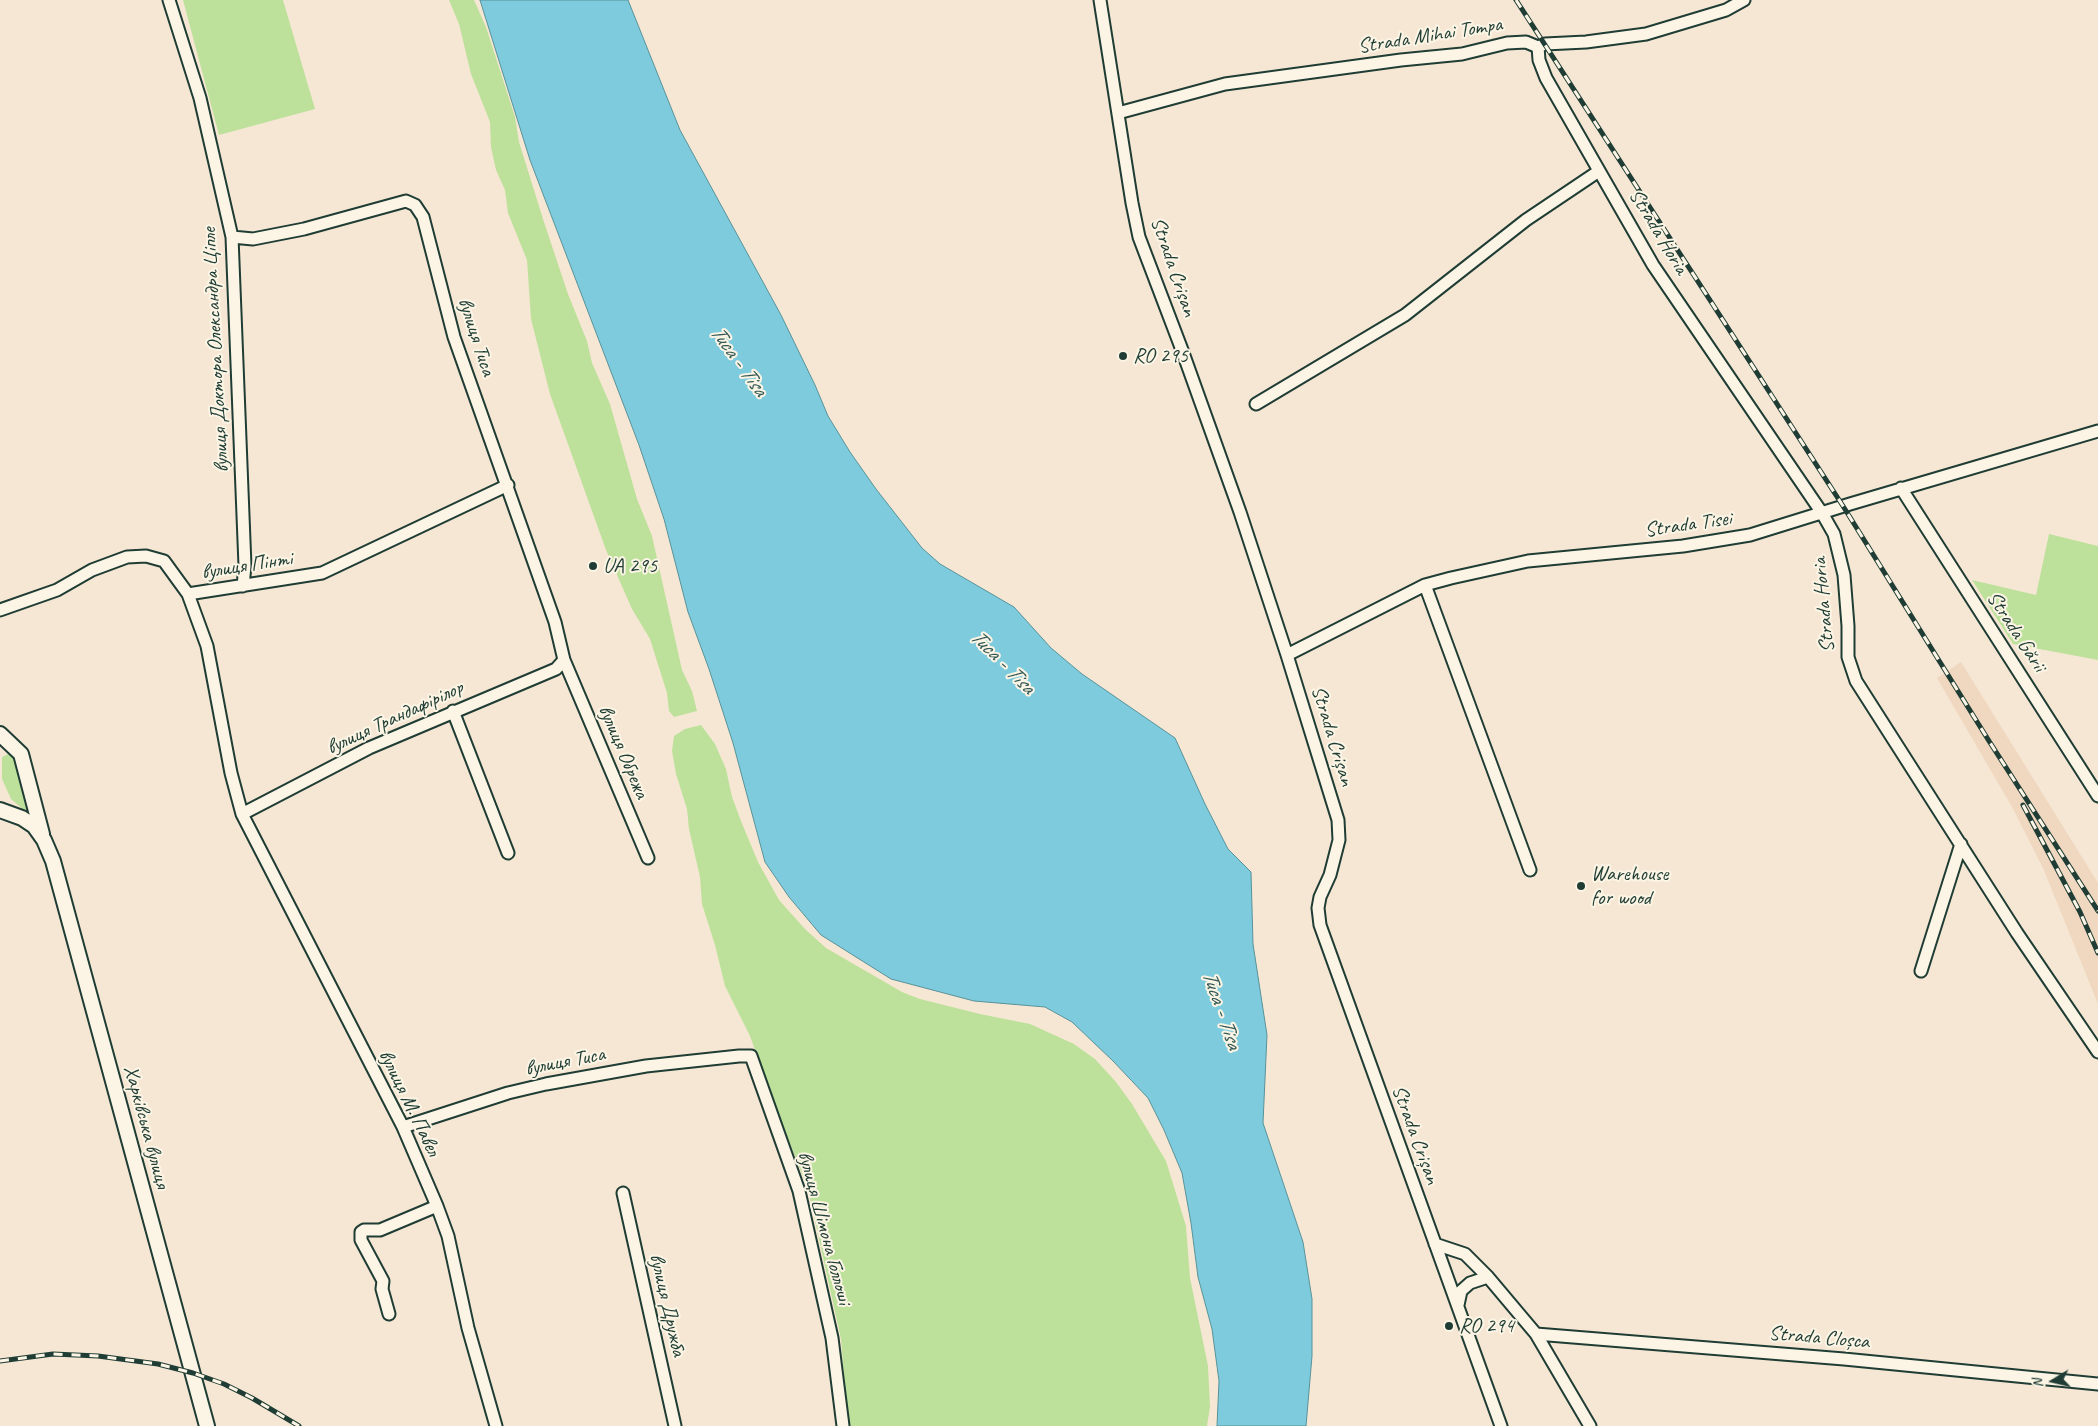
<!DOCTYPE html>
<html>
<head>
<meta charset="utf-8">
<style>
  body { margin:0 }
  #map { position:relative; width:2098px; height:1426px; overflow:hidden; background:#f6e7d4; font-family:Caveat,sans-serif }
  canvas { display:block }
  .north { position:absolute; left:2028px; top:1356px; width:50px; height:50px; -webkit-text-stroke:4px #fcf5e5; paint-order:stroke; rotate:261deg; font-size:14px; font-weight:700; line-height:20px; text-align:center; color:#1f3d34 }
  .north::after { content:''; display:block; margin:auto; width:18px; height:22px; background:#1f3d34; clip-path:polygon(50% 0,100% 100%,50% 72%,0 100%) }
</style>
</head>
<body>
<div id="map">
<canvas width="2098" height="1426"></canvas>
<div class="north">N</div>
</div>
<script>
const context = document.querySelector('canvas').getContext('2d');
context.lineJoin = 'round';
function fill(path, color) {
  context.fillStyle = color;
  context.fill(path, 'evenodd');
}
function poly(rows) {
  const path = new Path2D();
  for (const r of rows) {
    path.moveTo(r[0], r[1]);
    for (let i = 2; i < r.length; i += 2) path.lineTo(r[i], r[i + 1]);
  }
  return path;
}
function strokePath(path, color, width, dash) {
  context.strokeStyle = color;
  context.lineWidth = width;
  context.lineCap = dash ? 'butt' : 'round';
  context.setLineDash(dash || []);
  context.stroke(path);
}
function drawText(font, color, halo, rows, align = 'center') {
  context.font = font + ' Caveat,sans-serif';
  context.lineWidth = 4;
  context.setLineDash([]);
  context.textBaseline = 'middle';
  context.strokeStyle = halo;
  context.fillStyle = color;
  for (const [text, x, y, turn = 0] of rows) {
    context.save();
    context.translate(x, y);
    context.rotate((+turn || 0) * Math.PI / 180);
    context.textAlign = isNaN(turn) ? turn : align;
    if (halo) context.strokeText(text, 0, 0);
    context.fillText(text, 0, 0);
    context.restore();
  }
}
const built = poly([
  [1961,662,2098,883,2098,1004,2043,868,2012,807,1937,678]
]);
const green = poly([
  [183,0,283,0,315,109,219,135],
  [449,0,474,0,486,27,515,117,519,142,543,219,568,294,587,341,592,363,610,404,637,499,652,536,682,670,692,691,697,711,674,717,669,711,667,693,650,639,632,609,606,550,550,394,531,319,527,260,508,213,505,190,496,170,491,147,490,122,471,74,459,24],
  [2049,534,2098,546,2098,660,2013,644,1972,580,2036,595],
  [701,725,715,744,726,769,732,797,741,821,758,862,779,900,805,929,826,948,902,992,920,999,980,1014,1030,1024,1074,1044,1095,1059,1116,1082,1132,1104,1166,1161,1186,1226,1190,1278,1208,1366,1210,1407,1207,1426,848,1426,841,1339,808,1189,775,1106,750,1036,725,986,715,945,702,904,700,877,689,829,687,809,676,774,672,751,674,736,685,729],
  [8,754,16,758,32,817,11,799,2,779,2,757]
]);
const water = poly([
  [480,0,628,0,680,130,781,315,815,385,828,416,850,452,876,489,922,548,940,564,1014,607,1051,648,1082,674,1175,738,1205,804,1228,849,1251,872,1253,944,1267,1035,1263,1123,1303,1242,1312,1299,1312,1356,1306,1426,1217,1426,1219,1381,1212,1329,1198,1277,1191,1223,1182,1173,1164,1130,1148,1098,1113,1061,1072,1022,1045,1007,974,1001,891,979,821,935,789,897,765,862,733,743,709,669,688,612,664,519,639,445,530,160,480,0]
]);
const minor = poly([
  [169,0,200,98,232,237,245,566,243,586],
  [1100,0,1132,203,1139,237,1182,350,1240,512,1287,655,1338,820,1339,840,1330,875,1320,897,1318,908,1320,925,1501,1426],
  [1538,47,1539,60,1546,78,1653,265,1822,513,1834,534,1844,575,1848,626,1848,657,1856,681,2017,933,2098,1052],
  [1118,113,1225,84,1401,60,1462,54,1507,43,1526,42,1538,47,1545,44,1586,42,1646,34,1726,10,1744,0],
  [232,237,253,239,304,229,406,201,415,205,423,217,454,337,555,622,564,660,648,858],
  [1256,404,1405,315,1526,220,1599,171],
  [1901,488,2098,796],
  [1425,585,1530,870],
  [188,594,207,646,231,773,242,814,403,1127,437,1206,448,1236,468,1328,496,1426],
  [0,610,57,590,92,570,127,557,146,556,164,561,188,594,322,573,508,485],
  [1287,655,1425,585,1451,578,1528,561,1683,546,1750,535,1850,504,2098,431],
  [453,711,508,853],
  [242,814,369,748,556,669,564,660],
  [1921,971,1961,844],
  [403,1127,508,1093,546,1084,646,1066,739,1056,751,1056,799,1191,832,1338,843,1426],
  [623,1193,675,1426],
  [1435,1244,1465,1254,1488,1277,1536,1334,1590,1426],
  [1458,1305,1461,1291,1470,1283,1488,1277],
  [389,1314,382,1289,383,1281,361,1240,361,1232,364,1230,380,1230,437,1206],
  [1536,1334,1844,1359,2098,1384]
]);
const tertiary = poly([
  [0,734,21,754,42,834],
  [0,810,22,818,34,826,44,840,53,861,207,1426]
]);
const rail = poly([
  [1516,0,1843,506,1989,741,2098,911],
  [2023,805,2080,912,2098,953],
  [0,1361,53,1354,98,1356,158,1364,193,1373,224,1384,252,1398,299,1426]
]);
const markers = [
  [1123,356,5,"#1f3d34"],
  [593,566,5,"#1f3d34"],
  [1581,886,5,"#1f3d34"],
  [1449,1326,5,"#1f3d34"]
];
const streetNames = [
  ["Strada Mihai Tompa",1430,36,-9],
  ["Strada Horia",1658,232,59],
  ["Strada Crișan",1173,267,71],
  ["вулиця Тиса",476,337,72],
  ["вулиця Доктора Олександра Ціпле",216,350,-93],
  ["Strada Tisei",1688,525,-8],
  ["вулиця Пінті",247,566,-9],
  ["Strada Horia",1824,605,-95],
  ["Strada Gării",2016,632,57],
  ["вулиця Трандафірілор",395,718,-25],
  ["Strada Crișan",1332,736,73],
  ["вулиця Обрежа",623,752,67],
  ["вулиця Тиса",565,1062,-11],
  ["вулиця М. Павел",409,1103,64],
  ["Харківська вулиця",146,1127,75],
  ["Strada Crișan",1415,1135,70],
  ["вулиця Шімона Голлоші",824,1228,75],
  ["вулиця Дружба",667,1305,77],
  ["Strada Cloșca",1819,1338,5]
];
const poiNames = [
  ["RO 295",1133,356],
  ["UA 295",603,566],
  ["Warehouse",1591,874],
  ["for wood",1591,898],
  ["RO 294",1459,1326]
];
const waterNames = [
  ["Тиса - Tisa",738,361,54],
  ["Тиса - Tisa",1002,662,45],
  ["Тиса - Tisa",1221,1010,71]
];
fill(built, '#efd7c0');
fill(green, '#bde19b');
fill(water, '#7ecbdd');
strokePath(water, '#589299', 1);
strokePath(minor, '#1f3d34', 15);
strokePath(tertiary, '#1f3d34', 18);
strokePath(minor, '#fcf5e5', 11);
strokePath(tertiary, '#fcf5e5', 14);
strokePath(rail, '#1f3d34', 5);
strokePath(rail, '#fcf5e5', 3, [9]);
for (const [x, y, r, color] of markers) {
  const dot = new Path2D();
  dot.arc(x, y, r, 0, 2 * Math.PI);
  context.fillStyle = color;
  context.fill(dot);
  strokePath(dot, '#fcf5e5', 2);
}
drawText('21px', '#1f3d34', '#fcf5e5', streetNames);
drawText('21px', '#1f3d34', '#fcf5e5', poiNames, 'left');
drawText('italic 22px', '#325956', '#fcf5e5', waterNames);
</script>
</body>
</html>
